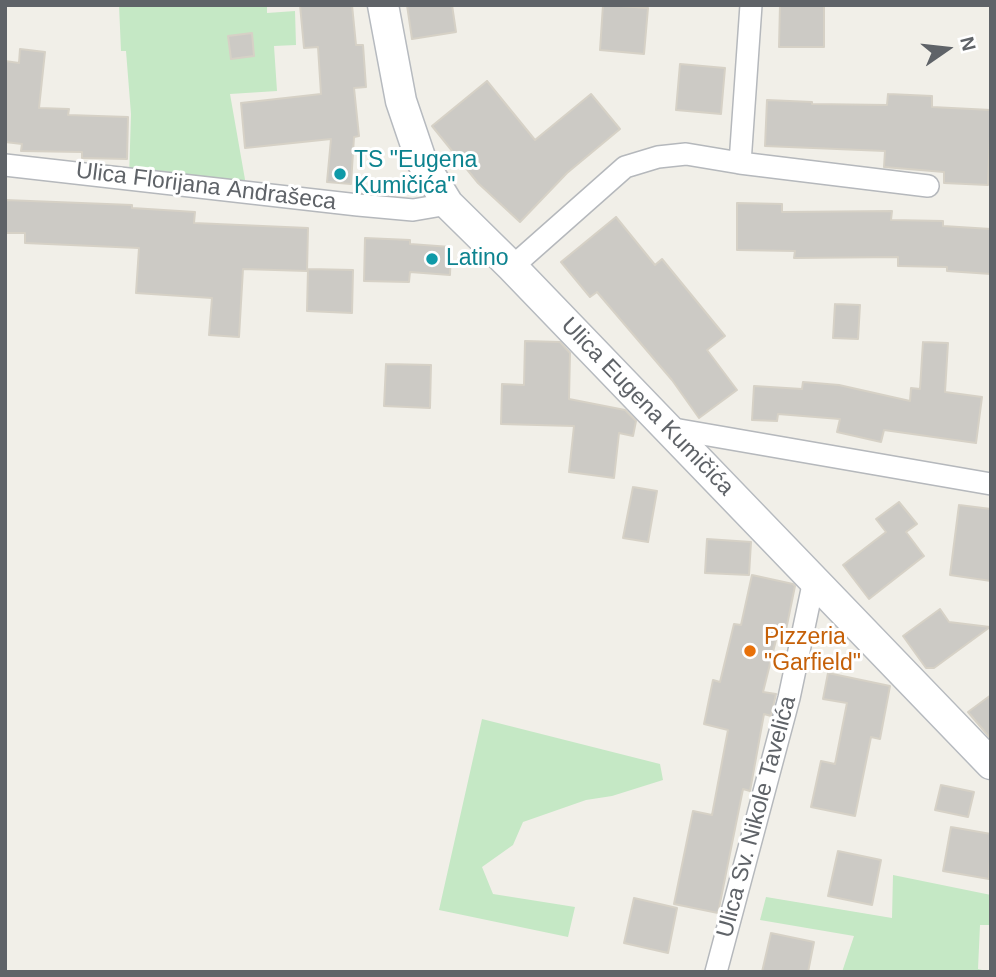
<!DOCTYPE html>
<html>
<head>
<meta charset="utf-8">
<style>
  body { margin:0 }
  #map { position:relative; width:996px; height:977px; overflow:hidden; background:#f1efe8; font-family:Arial,sans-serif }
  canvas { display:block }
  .frame { position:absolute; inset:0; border:7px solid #5f6368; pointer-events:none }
  .north { position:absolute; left:912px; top:14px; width:70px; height:70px; -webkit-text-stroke:5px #fff; paint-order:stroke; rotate:76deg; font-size:19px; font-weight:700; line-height:28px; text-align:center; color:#5f6368 }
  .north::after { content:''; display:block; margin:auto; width:24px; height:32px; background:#5f6368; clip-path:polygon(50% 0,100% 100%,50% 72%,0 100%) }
</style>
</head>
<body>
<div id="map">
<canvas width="996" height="977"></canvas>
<div class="frame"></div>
<div class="north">N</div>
</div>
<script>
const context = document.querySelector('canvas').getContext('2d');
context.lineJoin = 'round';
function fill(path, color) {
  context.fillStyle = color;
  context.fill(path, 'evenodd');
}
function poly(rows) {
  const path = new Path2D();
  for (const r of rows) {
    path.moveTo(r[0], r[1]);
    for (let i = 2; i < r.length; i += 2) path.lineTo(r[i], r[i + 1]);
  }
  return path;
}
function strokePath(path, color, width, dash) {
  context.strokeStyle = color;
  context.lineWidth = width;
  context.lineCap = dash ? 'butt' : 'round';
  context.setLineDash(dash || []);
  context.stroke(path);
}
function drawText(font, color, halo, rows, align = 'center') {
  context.font = font + ' Arial,sans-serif';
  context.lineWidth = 6;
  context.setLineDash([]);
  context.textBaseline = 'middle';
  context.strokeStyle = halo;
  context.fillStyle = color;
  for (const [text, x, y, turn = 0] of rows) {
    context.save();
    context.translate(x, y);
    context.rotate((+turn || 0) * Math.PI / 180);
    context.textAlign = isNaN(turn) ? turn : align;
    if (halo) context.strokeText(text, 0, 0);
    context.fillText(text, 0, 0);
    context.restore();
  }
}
const green = poly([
  [119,5,267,5,267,13,295,11,296,45,274,46,277,91,230,94,247,191,129,178,131,114,126,51,121,51],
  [482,719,660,764,663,780,612,796,586,800,523,822,513,845,482,867,493,894,575,907,568,937,439,910],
  [893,875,991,895,991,925,980,925,978,969,991,972,842,972,854,936,760,920,766,897,892,918]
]);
const building = poly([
  [300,5,352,5,356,45,363,45,366,87,354,88,359,136,354,137,351,184,327,182,331,139,245,148,241,103,321,94,318,47,304,48,300,5],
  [407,5,452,5,456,32,412,39,407,5],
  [603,5,648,8,644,54,600,50,603,5],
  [780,5,824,5,824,47,779,47,780,5],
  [252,33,254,56,231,59,228,36,252,33],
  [20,49,45,52,39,108,69,109,68,115,128,117,127,159,82,158,82,152,21,151,22,144,5,142,5,61,19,63,20,49],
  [680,64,725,68,721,114,676,110,680,64],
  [487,81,535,140,591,94,620,129,567,173,520,222,478,183,432,126,487,81],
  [888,94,932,96,932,107,991,110,988,185,944,183,944,172,884,167,885,151,765,146,767,100,812,102,812,104,887,105,888,94],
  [5,200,132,205,132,208,195,212,194,223,308,228,307,271,243,269,239,337,209,335,212,298,136,293,139,248,25,243,25,233,5,233,5,200],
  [737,203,782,204,782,212,892,211,891,220,943,221,943,226,991,229,991,274,947,271,947,267,898,266,898,257,794,258,795,251,737,250,737,203],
  [616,217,655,265,662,259,725,336,707,350,737,390,699,418,672,380,597,292,590,297,561,262,616,217],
  [365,238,410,240,410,244,451,247,450,275,410,272,409,282,364,281,365,238],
  [308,269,353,270,352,313,307,311,308,269],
  [835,304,860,305,858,339,833,338,835,304],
  [525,341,560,342,570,353,569,399,625,410,636,421,633,436,619,433,614,478,569,472,574,426,501,424,502,384,524,385,525,341],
  [923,342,948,343,945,392,982,397,976,443,884,430,881,442,837,432,840,419,778,414,777,421,752,420,754,386,802,389,803,382,839,385,910,401,911,388,920,389,923,342],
  [386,364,431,365,430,408,384,406,386,364],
  [633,487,657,491,648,542,623,538,633,487],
  [899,502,917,524,906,532,924,556,869,599,843,565,886,532,876,519,899,502],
  [959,505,991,509,991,581,950,575,959,505],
  [707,539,751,542,749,575,705,573,707,539],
  [752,575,793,584,795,586,786,630,779,628,763,692,776,694,771,716,764,714,750,791,743,789,718,913,674,904,693,811,712,815,728,730,704,724,713,680,720,682,734,624,741,625,752,575],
  [940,609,949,622,990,627,934,668,926,668,903,636,940,609],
  [828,673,890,686,880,739,871,737,855,816,811,807,821,761,835,764,847,703,823,699,828,673],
  [991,695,991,739,968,712,991,695],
  [941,785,974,792,968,817,935,810,941,785],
  [951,827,991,834,989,879,943,871,951,827],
  [838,851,881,860,872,905,828,896,838,851],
  [634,898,677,908,668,953,624,943,634,898],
  [771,933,814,942,808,972,762,972,771,933]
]);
const street = poly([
  [740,163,751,5],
  [5,165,358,205,413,210,448,204],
  [512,267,625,167,658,157,686,154,740,163,928,186],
  [668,428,991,484],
  [716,972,789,698,814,580]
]);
const secondary = poly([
  [383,5,401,101,421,160,448,204,512,267,991,764]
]);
const markers = [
  [340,174,7,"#0f9aa8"],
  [432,259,7,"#0f9aa8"],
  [750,651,7,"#e8710a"]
];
const cultureNames = [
  ["TS \"Eugena",354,161],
  ["Kumičića\"",354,187],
  ["Latino",446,259]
];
const streetNames = [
  ["Ulica Florijana Andrašeca",206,187,7],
  ["Ulica Eugena Kumičića",647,407,46],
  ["Ulica Sv. Nikole Tavelića",757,817,-75]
];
const foodNames = [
  ["Pizzeria",764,638],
  ["\"Garfield\"",764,664]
];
fill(green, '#c5e8c5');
fill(building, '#cccac5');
strokePath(building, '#d6d1c6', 2);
strokePath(street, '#b5b8bc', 24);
strokePath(secondary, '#b6babf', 33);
strokePath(street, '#fff', 21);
strokePath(secondary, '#fff', 30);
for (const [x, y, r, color] of markers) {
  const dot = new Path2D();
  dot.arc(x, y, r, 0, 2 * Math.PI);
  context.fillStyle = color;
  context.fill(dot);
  strokePath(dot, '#fff', 2.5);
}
drawText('23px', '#0d838f', '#fff', cultureNames, 'left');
drawText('23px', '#5f6368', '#fff', streetNames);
drawText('23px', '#c56008', '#fff', foodNames, 'left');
</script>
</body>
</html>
